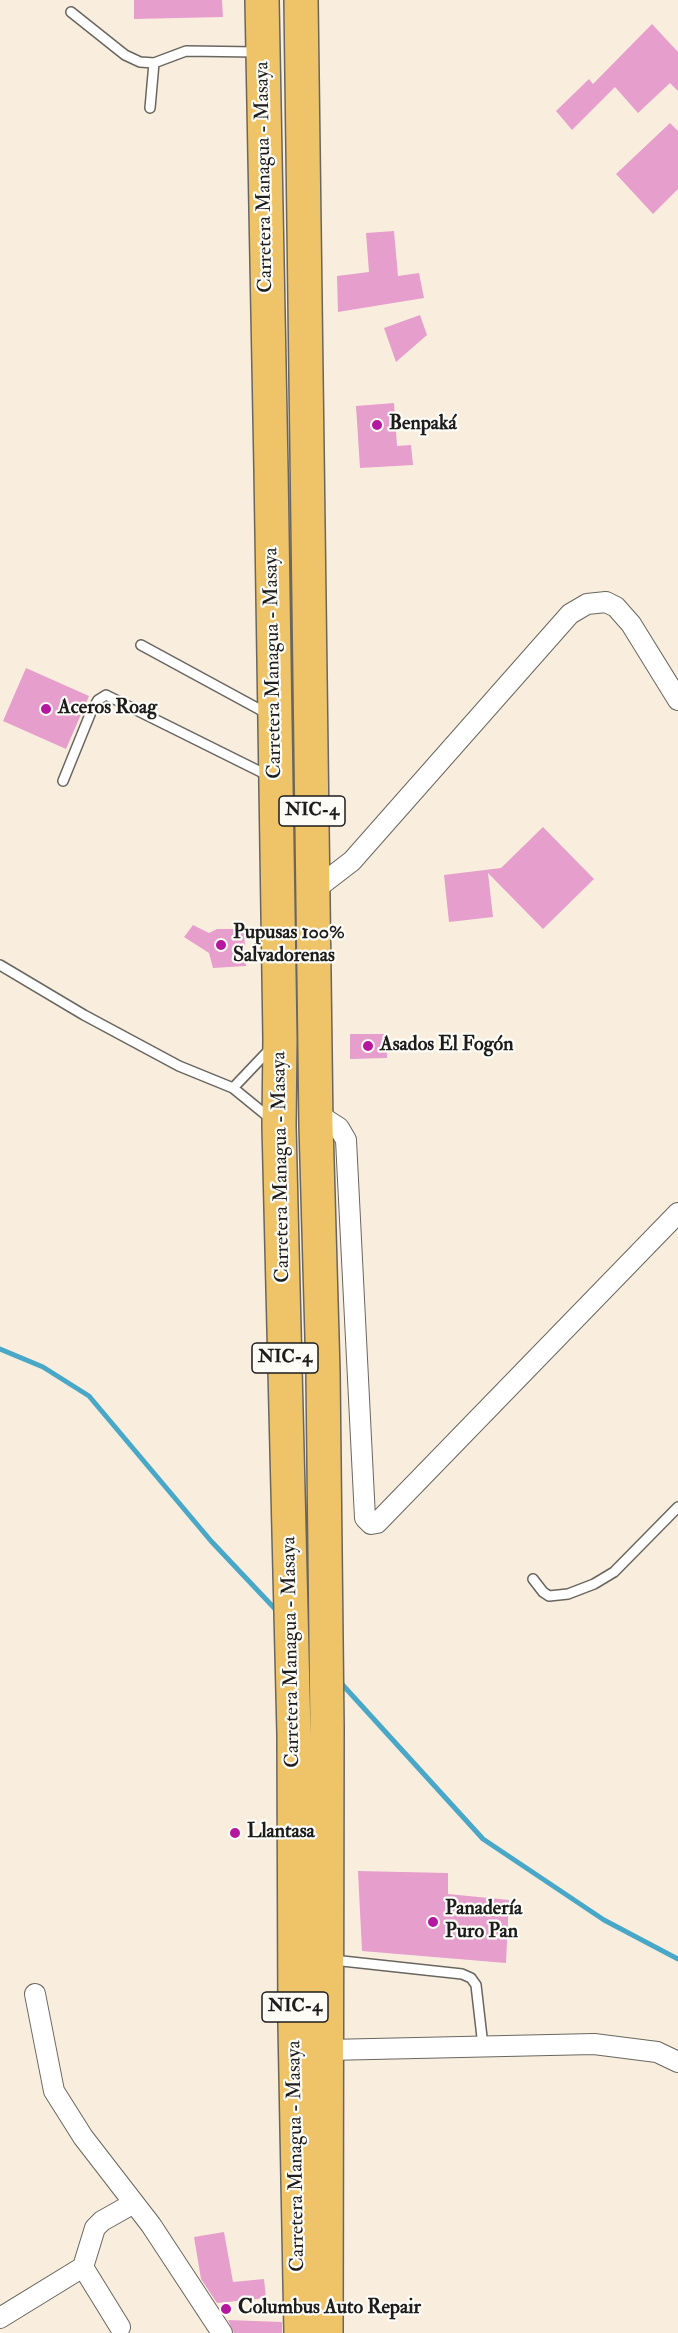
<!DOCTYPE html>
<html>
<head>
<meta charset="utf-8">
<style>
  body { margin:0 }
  canvas { display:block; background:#f9eedd }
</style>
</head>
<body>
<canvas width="678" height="2333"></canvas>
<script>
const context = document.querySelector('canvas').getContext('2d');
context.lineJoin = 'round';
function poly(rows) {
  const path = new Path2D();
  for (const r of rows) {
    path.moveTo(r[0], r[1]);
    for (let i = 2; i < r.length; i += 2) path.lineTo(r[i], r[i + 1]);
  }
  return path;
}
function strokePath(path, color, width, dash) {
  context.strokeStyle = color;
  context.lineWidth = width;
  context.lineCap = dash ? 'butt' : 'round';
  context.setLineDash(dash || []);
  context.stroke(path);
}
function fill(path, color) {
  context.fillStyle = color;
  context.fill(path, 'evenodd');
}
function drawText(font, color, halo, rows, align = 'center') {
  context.font = font + ' "IM FELL Double Pica",serif';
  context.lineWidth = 4.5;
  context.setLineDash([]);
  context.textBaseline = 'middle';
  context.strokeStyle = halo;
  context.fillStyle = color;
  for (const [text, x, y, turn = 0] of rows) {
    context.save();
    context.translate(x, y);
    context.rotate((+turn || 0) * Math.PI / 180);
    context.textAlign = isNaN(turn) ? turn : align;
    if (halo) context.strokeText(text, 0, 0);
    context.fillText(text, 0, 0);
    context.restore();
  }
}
const stream = poly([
  [0,1349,43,1367,89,1396,211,1541,278,1612],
  [340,1682,483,1839,604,1920,678,1959]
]);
const building = poly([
  [134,0,222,0,223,17,134,19],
  [652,24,678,52,678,91,670,83,638,113,615,87,572,130,556,111,589,79,593,84],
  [670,123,678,131,678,189,653,214,616,174],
  [394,231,398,276,419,273,424,298,338,312,337,276,369,272,366,233],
  [420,315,427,335,396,362,384,328],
  [394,403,397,446,411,445,413,465,360,468,356,406],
  [26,668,89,696,66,749,3,721],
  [543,827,594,879,543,929,488,873,493,917,449,922,444,875,501,868],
  [193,925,209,933,217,929,244,929,246,966,213,968,209,953,184,937],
  [350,1034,386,1034,387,1058,350,1059],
  [358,1871,448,1873,448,1894,509,1900,506,1963,362,1951],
  [224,2232,233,2282,264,2279,266,2298,217,2303,201,2279,194,2237],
  [228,2320,282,2322,282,2333,234,2333]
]);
const lane = poly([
  [71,12,125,55,140,62,154,63,186,51,257,52],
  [150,108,154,63],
  [141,645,268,714],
  [63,781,91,712,98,700,106,695,269,776],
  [0,965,84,1015,179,1066,233,1088,271,1119],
  [233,1088,271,1048],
  [533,1579,543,1592,549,1596,568,1594,594,1584,614,1572,678,1507],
  [333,1960,462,1974,471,1978,476,1985,483,2046]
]);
const street = poly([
  [313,891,352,861,570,614,587,604,606,602,616,607,631,624,678,700],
  [316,1113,339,1128,346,1140,365,1518,371,1524,377,1523,678,1213],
  [35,1994,54,2091,83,2137,151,2225,222,2333],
  [328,2050,594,2044,657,2052,678,2062],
  [83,2267,120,2327],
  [0,2318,83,2267,95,2228,102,2221,134,2203]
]);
const highway = poly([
  [262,0,271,469,280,1039,279,1126,294,1734,295,2025,301,2333],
  [301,0,316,1125,323,1372,327,1726,326,2333]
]);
const markers = [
  [377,425,6,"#b5179e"],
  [46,709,6,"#b5179e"],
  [221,945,6,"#b5179e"],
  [368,1046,6,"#b5179e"],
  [235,1833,6,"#b5179e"],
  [433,1922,6,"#b5179e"],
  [226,2309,6,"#b5179e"]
];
const shields = [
  [312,811,66],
  [285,1358,66],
  [295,2007,66]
];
const shieldNames = [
  ["NIC-4",312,811],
  ["NIC-4",285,1358],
  ["NIC-4",295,2007]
];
const streetNames = [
  ["Carretera Managua - Masaya",265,177,-91],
  ["Carretera Managua - Masaya",274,663,-91],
  ["Carretera Managua - Masaya",282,1167,-91],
  ["Carretera Managua - Masaya",292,1652,-91],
  ["Carretera Managua - Masaya",297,2156,-91]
];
const poiNames = [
  ["Benpaká",389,425],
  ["Aceros Roag",58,709],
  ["Pupusas 100%",233,934],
  ["Salvadorenas",233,957],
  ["Asados El Fogón",380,1046],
  ["Llantasa",247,1833],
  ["Panadería",445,1910],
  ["Puro Pan",445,1933],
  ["Columbus Auto Repair",238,2309]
];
strokePath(stream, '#49a7c7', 5);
fill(building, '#e69ecd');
strokePath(lane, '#696660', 12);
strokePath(street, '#696660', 22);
strokePath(highway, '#696660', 36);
strokePath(lane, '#fff', 9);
strokePath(street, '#fff', 20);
strokePath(highway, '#efc469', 33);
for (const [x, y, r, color] of markers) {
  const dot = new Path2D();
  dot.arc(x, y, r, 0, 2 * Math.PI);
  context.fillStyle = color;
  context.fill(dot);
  strokePath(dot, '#fdfcf7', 2);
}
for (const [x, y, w] of shields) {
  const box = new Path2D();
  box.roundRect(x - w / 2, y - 15, w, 30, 4.5);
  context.fillStyle = '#fdfcf7';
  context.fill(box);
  strokePath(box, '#1c1c1c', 1.5);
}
drawText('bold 18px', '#1c1c1c', null, shieldNames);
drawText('20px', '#1c1c1c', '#fdfcf7', streetNames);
drawText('bold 20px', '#1c1c1c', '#fdfcf7', poiNames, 'left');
</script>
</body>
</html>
